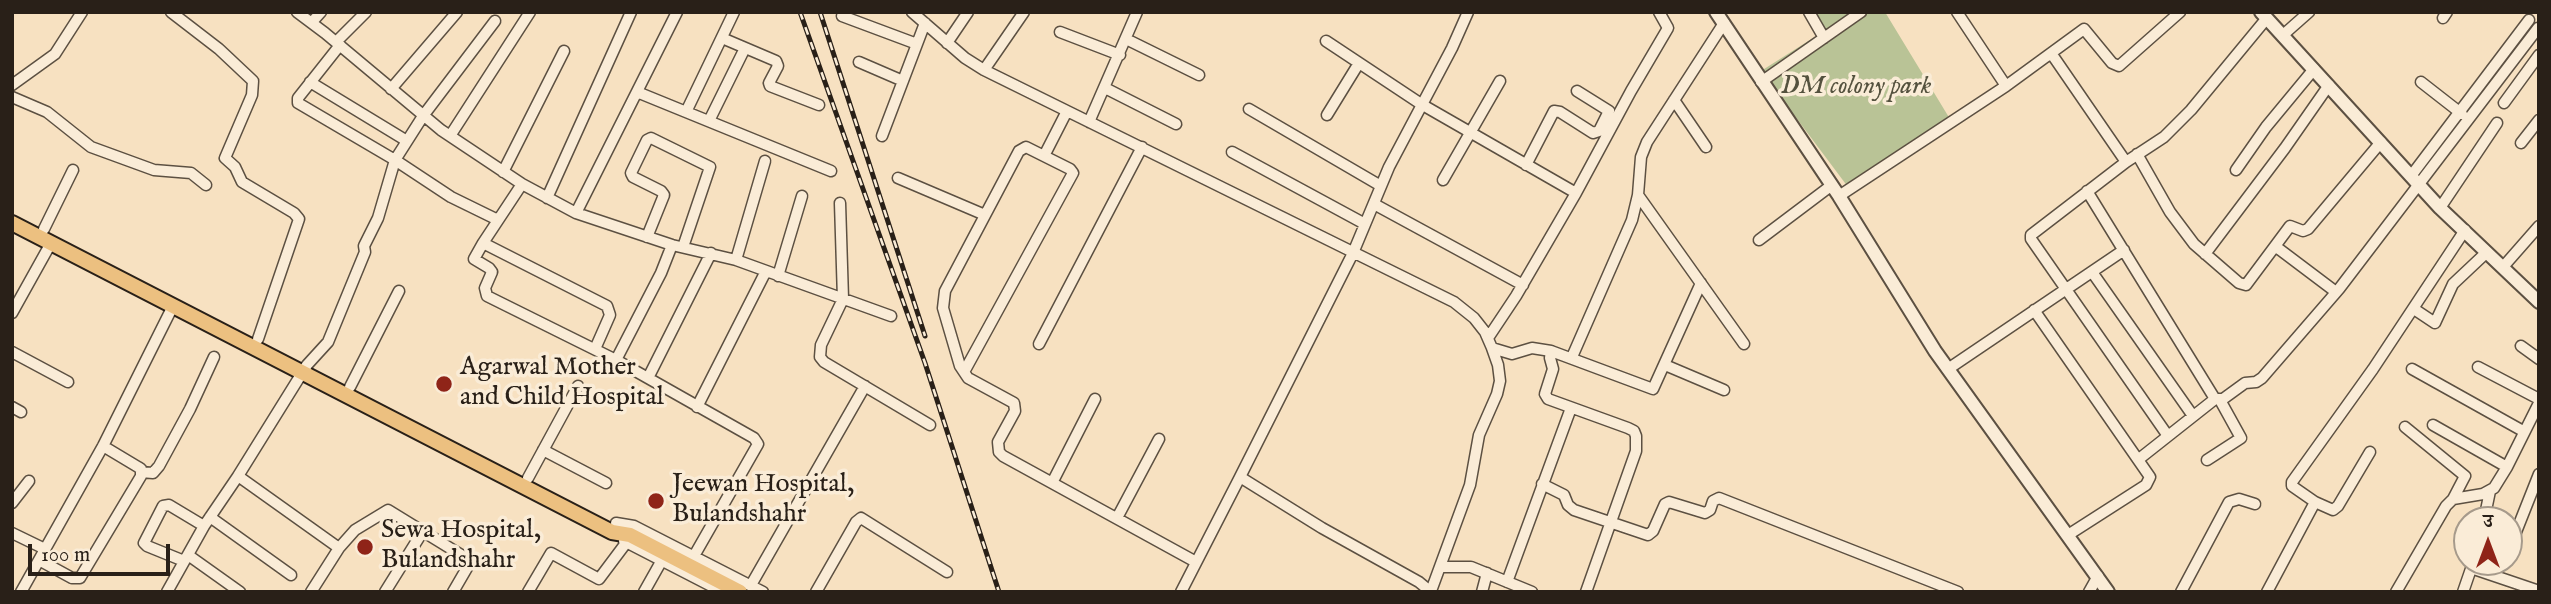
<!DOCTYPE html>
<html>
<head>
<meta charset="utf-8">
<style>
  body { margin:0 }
  #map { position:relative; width:2551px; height:604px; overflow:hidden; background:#f7e1c1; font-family:"IM FELL English","Noto Serif Devanagari",serif }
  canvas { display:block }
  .frame { position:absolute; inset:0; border:14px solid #292018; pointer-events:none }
  .north { position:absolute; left:2453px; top:506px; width:70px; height:70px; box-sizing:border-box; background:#faecd7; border:2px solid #a69a8b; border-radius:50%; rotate:0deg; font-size:19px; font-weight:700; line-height:28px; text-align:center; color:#292018 }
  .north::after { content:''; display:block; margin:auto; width:24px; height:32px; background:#8f2418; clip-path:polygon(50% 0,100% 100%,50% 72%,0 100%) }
  .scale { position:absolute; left:28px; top:544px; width:142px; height:32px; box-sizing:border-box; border:4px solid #292018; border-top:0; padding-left:9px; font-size:21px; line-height:24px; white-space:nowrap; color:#292018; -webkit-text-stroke:5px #faecd7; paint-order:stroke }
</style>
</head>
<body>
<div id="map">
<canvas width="2551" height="604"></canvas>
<div class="frame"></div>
<div class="north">उ</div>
<div class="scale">100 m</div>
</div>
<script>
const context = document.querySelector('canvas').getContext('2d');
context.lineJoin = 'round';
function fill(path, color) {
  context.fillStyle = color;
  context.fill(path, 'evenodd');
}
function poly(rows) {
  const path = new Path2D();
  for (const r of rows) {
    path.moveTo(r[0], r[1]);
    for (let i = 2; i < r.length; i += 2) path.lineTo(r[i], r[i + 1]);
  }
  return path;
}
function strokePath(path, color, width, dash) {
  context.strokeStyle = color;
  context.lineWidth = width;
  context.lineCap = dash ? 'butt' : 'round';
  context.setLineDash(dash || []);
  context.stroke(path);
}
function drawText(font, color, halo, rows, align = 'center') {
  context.font = font + ' "IM FELL English",serif';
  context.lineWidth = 7;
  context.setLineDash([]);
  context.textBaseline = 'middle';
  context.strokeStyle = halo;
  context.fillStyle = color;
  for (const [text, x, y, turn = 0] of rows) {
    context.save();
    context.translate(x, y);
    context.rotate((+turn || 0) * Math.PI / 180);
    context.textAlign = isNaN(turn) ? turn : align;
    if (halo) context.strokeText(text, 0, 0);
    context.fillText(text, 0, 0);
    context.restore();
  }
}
const green = poly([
  [1816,12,1885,12,1953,124,1851,191,1761,71,1824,31]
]);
const minor = poly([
  [171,12,219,49,253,81,252,95,225,158,235,167,242,182,294,213,299,219,258,339],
  [297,12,325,33,441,130,522,184,576,213,672,245,736,260,891,316],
  [912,12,965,58,984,70,1454,302,1474,318,1485,332,1492,348,1498,365,1500,381,1497,394,1479,435,1470,485,1431,591],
  [1809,12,1824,38],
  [1957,12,2006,86],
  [842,16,917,44],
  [2443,18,2447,12],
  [312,22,321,12],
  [1060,32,1120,55],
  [2283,35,2309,12],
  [722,38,776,61,778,66,769,83,770,86,819,105],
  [1126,39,1199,75],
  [1326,41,1421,104,1576,193,1516,296,1488,338],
  [336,42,366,12],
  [947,43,968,12],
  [340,45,298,98,298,103,395,160,451,197,498,220],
  [2051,53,2126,162],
  [859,62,903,81],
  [984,70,1024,12],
  [310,82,407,141],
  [1761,82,1861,12],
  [2421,82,2462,114],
  [12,85,55,54,82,12],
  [1105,88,1176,124],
  [391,89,457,12],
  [637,92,831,171],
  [12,97,47,112,91,147,154,170,191,173,206,185],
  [1674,100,1706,147],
  [2504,103,2539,55],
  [1249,109,1381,186],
  [686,112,734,12],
  [1327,115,1359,63],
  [709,121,745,48],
  [1089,122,1137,12],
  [450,136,530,12],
  [882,136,925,23],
  [2521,143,2539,120],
  [1232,152,1365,224],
  [2137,154,2170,212,2194,244,2239,283,2246,285,2290,226,2303,231,2308,229,2381,142],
  [1044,156,1067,111],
  [1526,165,1554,111,1560,112,1593,133,1599,131,1609,111,1577,91],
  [2236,170,2266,127,2314,69],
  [503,172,564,51],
  [2411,176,2529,20],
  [898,178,985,215],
  [1443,180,1500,81],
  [522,184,483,243,607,306,610,315,595,349],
  [2087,191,2215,399],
  [1576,193,1631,91,1668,28,1659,12],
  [1638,195,1744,344],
  [1839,196,2006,86,2084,29,2112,63,2119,66,2180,12],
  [547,198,631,12],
  [840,203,843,299,821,345,820,357,824,362,930,425],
  [1374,204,1523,285],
  [2440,208,2497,123],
  [576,213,677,12],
  [44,229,73,170],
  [647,237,664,195,661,191,633,177,631,173,647,140,651,138,710,167,683,247],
  [1759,240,1832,185],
  [483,243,474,259,489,268,492,272,485,288,487,296,616,360],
  [672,245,661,273,616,360,754,438,758,444,694,556],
  [2275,246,2336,292],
  [2205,254,2285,148,2329,85],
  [736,260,765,161],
  [2503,267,2539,226],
  [2092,272,2193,416],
  [778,276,802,196],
  [2414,309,2435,323,2453,284,2487,252],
  [2034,310,2150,477,2146,485,2068,535],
  [12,313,51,243],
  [1039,344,1142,147],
  [2521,346,2539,359],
  [1492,348,1512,354,1532,348,1551,351,1653,389,1701,283],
  [1551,351,1550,358,1553,369,1545,394,1548,399,1628,428,1634,431,1636,436,1636,451,1586,592],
  [12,352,68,382],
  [1572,357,1632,220,1638,195,1641,157,1647,142,1724,23],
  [1665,365,1724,390],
  [2478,367,2539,399],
  [1948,369,2124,250],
  [2412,369,2523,431],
  [964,372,1073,173,1070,169,1026,147,1019,151,945,291,943,308,960,366,968,378,1014,403,1015,411,998,442,999,452,1003,456,1196,562],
  [648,378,711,253],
  [350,387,399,291],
  [12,407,21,412],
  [697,407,766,271],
  [2433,425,2507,467],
  [2405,427,2465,476,2453,499],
  [2168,436,2031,239,2031,235,2126,162,2164,137,2191,110,2267,18],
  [543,450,606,483],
  [2370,452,2338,506,2333,510,2315,502,2292,486,2292,482,2373,369,2465,230],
  [2139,459,2215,399,2223,399,2245,383,2256,382,2262,378,2339,289,2538,28],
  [2207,460,2241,438,2220,400],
  [141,472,153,473,159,466,190,409,214,357],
  [528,478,578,386],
  [1052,483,1095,399],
  [1542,484,1564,495,1568,505,1574,510,1648,535,1653,531,1665,504,1669,502,1705,513,1710,510,1713,501,1719,498,1958,592],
  [12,503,29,481],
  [210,517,291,575],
  [1117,518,1159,439],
  [2484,520,2490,491],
  [616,523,634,526,763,592],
  [12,533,45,549],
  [624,541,723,592],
  [2509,544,2514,537,2539,474],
  [339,548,355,530,388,510,471,561,453,592],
  [188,555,240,592],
  [39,560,72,578,80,578,141,476,141,469,138,467,103,446],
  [184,561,147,546,144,543,163,506,169,505,204,526],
  [1441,567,1471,567,1532,592],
  [2471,568,2539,591],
  [1507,582,1571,408],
  [751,585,865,386],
  [21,592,103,446,173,306],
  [167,592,204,526,238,476],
  [311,592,339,548,238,476,307,365,328,342,365,252,364,246,378,218,395,160,423,116,495,21],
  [385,592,423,531],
  [528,592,551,553,599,579,626,543],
  [644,592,662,560],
  [816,592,856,522,861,518,947,572],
  [1181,592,1240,477],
  [1431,592,1419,582,1322,528,1240,477,1353,253,1389,167,1452,48,1468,12],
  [1482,592,1487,573],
  [2089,592,2098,576],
  [2181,592,2229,502,2239,499,2255,504],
  [2267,592,2315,502],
  [2396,592,2446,506,2453,499,2483,494,2494,488,2507,467,2539,403],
  [2463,592,2473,563]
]);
const tertiary = poly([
  [1716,12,1839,196,1935,351,2108,592],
  [2261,12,2440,208,2539,302]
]);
const primary = poly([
  [12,223,612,532,630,535,740,592]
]);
const rail = poly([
  [800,12,925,363,999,592],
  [820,12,925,336]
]);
const markers = [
  [444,384,9,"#8f2418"],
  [656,501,9,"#8f2418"],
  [365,547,9,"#8f2418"]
];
const parkNames = [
  ["DM colony park",1856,88]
];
const poiNames = [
  ["Agarwal Mother",460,369],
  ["and Child Hospital",460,399],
  ["Jeewan Hospital,",672,486],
  ["Bulandshahr",672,516],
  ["Sewa Hospital,",381,532],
  ["Bulandshahr",381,562]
];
fill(green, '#b9c396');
strokePath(minor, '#5c5042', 13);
strokePath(tertiary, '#5c5042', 16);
strokePath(primary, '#292018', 18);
strokePath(minor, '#faecd7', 10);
strokePath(tertiary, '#faecd7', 12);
strokePath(primary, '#ecc080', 14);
strokePath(rail, '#292018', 5);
strokePath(rail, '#faecd7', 2.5, [8]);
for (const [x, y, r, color] of markers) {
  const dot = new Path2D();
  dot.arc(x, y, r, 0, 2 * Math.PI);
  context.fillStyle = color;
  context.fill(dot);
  strokePath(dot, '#faecd7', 2.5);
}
drawText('italic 26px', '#54513e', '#faecd7', parkNames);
drawText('26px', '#292018', '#faecd7', poiNames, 'left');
</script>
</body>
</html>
